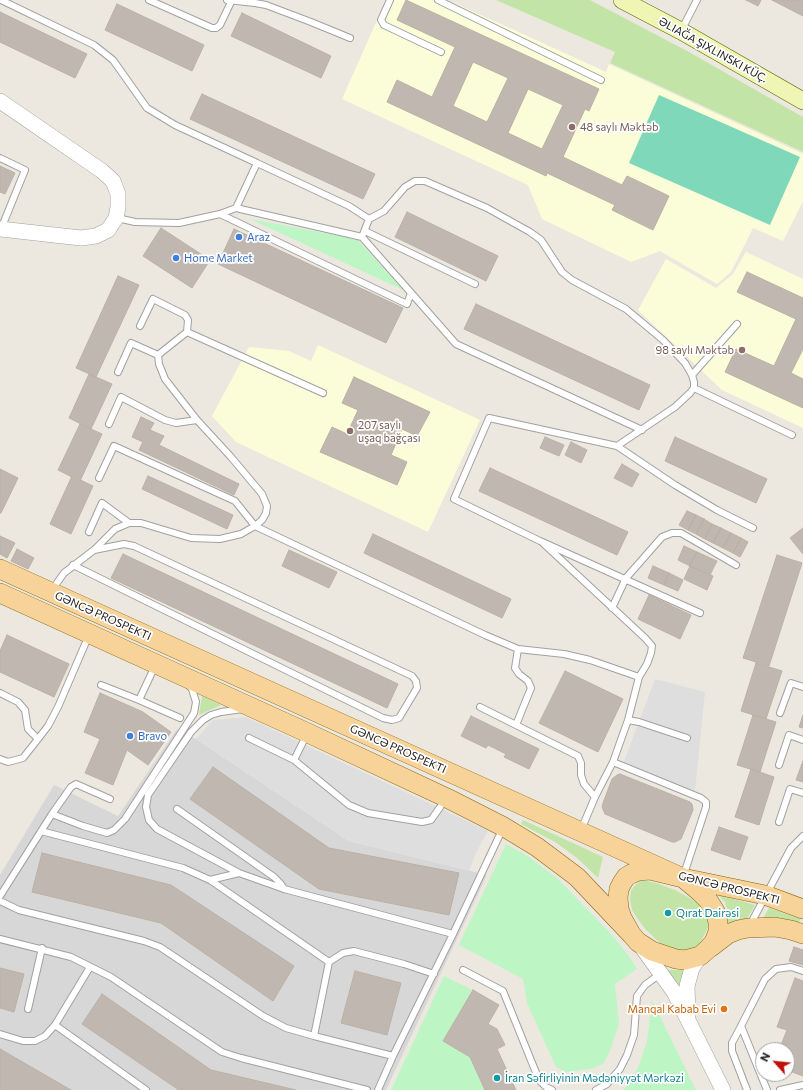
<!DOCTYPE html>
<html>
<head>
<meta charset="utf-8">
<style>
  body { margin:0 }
  #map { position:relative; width:803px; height:1090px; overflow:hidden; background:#ece8e0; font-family:Commissioner,sans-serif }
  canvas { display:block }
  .north { position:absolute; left:755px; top:1042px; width:40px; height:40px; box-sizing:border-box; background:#fff; border:1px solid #a3a3a3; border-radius:50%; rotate:297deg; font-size:11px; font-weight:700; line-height:16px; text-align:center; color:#1a1a1a }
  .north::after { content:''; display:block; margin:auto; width:14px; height:18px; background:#bc1209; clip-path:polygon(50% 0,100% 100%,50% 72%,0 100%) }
</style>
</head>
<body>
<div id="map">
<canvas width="803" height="1090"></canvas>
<div class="north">N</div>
</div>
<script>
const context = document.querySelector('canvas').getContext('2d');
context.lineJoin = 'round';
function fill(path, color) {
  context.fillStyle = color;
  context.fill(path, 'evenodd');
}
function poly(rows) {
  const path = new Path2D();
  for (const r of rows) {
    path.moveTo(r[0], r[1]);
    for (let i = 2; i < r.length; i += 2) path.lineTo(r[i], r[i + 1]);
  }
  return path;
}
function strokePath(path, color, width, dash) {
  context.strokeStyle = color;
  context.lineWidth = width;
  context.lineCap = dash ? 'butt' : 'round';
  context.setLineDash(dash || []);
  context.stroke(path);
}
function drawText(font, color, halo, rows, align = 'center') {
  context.font = font + ' Commissioner,sans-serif';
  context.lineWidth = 3.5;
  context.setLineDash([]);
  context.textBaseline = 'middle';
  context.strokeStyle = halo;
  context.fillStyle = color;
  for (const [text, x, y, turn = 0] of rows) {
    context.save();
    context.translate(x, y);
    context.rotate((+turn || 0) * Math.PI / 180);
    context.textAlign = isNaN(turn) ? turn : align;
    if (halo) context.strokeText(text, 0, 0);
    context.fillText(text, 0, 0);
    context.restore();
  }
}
const residential = poly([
  [177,729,196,739,349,841,487,875,386,1090,0,1090,0,875,54,785,118,816]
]);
const education = poly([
  [386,0,448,0,606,72,609,64,803,154,803,201,783,241,753,228,731,272,717,284,660,251,631,262,542,219,528,185,342,99],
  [746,252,803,279,803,428,722,390,638,310,666,259,716,288,733,274],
  [318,345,480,420,428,532,236,442,212,416,249,347,289,351,311,361]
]);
const grass = poly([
  [496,0,590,0,689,52,803,117,803,152,610,63,615,52],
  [202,696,221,705,199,715],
  [523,820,603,857,598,878,577,858,555,842,521,824],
  [641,881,648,881,659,884,675,890,699,903,711,916,709,926,699,945,690,951,674,951,660,943,646,930,637,918,632,910,630,899,631,891,635,885],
  [717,894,755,905,747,919,727,924,728,912,725,902],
  [769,908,801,919,798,923,762,920],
  [666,970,685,970,681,994]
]);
const park = poly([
  [250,219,357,239,403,290],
  [506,844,529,857,557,878,613,936,628,955,637,969,615,984,619,1024,610,1051,603,1064,591,1069,566,1072,556,1067,527,1003,523,979,459,945],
  [444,976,473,990,443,1041,470,1057,485,1090,391,1090],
  [652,1000,696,1090,624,1090,638,1068,647,1041]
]);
const pitch = poly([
  [659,95,800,157,770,225,629,163]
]);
const parking = poly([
  [655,679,705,692,695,791,623,764],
  [246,717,488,831,476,853,469,871,349,841,196,739,213,720]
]);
const building = poly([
  [406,0,599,89,589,111,585,109,563,157,622,185,627,176,669,196,653,230,612,210,615,205,547,173,546,176,387,102,397,80,432,97,455,47,397,20,406,0],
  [473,62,508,78,487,122,453,106,473,62],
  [528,89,563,105,542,149,508,133,528,89],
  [746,0,761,0,758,6,746,0],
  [772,0,803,0,803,16,772,0],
  [117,4,204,45,192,71,105,30,117,4],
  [0,12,87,54,75,78,0,42,0,12],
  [242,13,331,56,321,78,231,36,242,13],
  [202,94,375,174,363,199,190,119,202,94],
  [0,166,15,173,5,194,0,192,0,166],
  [407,212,498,256,486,281,395,237,407,212],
  [161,228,210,260,192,288,143,256,161,228],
  [234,229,403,308,386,343,218,264,234,229],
  [747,272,803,298,803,349,791,373,803,379,803,408,725,372,736,349,774,366,796,319,737,292,747,272],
  [118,276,139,285,96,377,76,368,118,276],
  [476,304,650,385,639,410,464,329,476,304],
  [89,374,112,384,91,429,69,418,89,374],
  [354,377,430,412,417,436,402,429,391,455,407,462,397,485,320,452,332,427,347,434,358,410,342,403,354,377],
  [141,417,154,423,150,430,164,436,159,445,239,484,234,495,139,450,143,442,132,437,141,417],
  [80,424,102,434,80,481,58,470,80,424],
  [545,437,564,445,559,456,540,448,545,437],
  [675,437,767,479,756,503,665,461,675,437],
  [571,442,587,450,581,463,565,455,571,442],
  [622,464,639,474,632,487,614,478,622,464],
  [490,468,628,532,617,555,479,491,490,468],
  [0,469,18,478,1,513,0,513,0,469],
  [72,476,93,486,71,534,50,524,72,476],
  [148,476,233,515,227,529,142,489,148,476],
  [687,511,696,515,688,530,679,525,687,511],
  [696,515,704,519,696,534,688,530,696,515],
  [704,519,712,524,705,539,696,534,704,519],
  [712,524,721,528,713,543,705,539,712,524],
  [721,528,731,533,723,548,713,543,721,528],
  [803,528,803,554,790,538,803,528],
  [731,533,741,538,733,553,723,548,731,533],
  [373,534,511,599,502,618,364,553,373,534],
  [0,536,15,543,7,558,0,554,0,536],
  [741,538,748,542,740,557,733,553,741,538],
  [684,546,697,552,690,566,678,560,684,546],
  [17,549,34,558,28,569,11,561,17,549],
  [289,550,337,572,329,588,282,566,289,550],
  [697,552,717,561,710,575,690,566,697,552],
  [123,554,398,684,387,708,111,578,123,554],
  [777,555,802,563,769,666,743,658,777,555],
  [653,566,669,573,664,585,648,578,653,566],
  [690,566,713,576,707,590,684,579,690,566],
  [669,573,683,580,678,591,664,585,669,573],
  [649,595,691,615,680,639,638,619,649,595],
  [7,635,69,664,54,697,0,672,0,651,7,635],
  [756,663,782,671,766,719,741,711,756,663],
  [565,671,623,699,598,752,539,723,565,671],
  [100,693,143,712,171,732,148,765,127,750,113,785,85,773,100,739,84,732,100,693],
  [753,715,776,722,760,772,737,765,753,715],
  [803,715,803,728,799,727,803,715],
  [471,716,539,749,529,769,504,757,506,754,488,745,486,748,461,736,471,716],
  [803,761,803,782,796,780,803,761],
  [213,767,329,848,459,873,449,915,319,889,190,799,213,767],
  [751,769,774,777,759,825,735,817,751,769],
  [620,774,690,802,692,804,693,810,681,839,675,842,672,842,605,814,602,807,603,803,612,779,617,775,620,774],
  [719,827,748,837,740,860,711,850,719,827],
  [42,853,171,885,294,966,273,1001,161,923,32,892,42,853],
  [794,947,803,950,803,965,789,961,794,947],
  [0,968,24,974,14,1012,0,1008,0,968],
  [355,971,401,983,387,1035,341,1023,355,971],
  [795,978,803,981,803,1076,787,1070,787,1050,779,1050,787,1030,777,1027,795,978],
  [473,990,499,1005,488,1024,497,1029,505,1045,497,1049,516,1090,485,1090,470,1057,443,1041,473,990],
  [102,994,211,1070,296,1090,179,1090,82,1024,102,994],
  [0,1049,71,1090,0,1090,0,1049]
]);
const service = poly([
  [1,0,94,45,113,60,147,108,175,125,257,163],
  [149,0,212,28,216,28,220,25,232,0],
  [227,0,255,3,266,5,311,22,350,38],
  [390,0,381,20,384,25,441,52],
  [438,0,601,80],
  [682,29,697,0],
  [0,158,25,170,1,229],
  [236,208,257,163,349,206,369,219,362,237],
  [220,214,407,304,411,293],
  [117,218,135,222,179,223,220,214,236,208,362,237,456,344,642,430],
  [369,219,384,211,405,187,415,181,425,181,487,208,530,232,541,240,562,272,572,280,626,309,663,340,685,363,692,375,694,382,694,388,690,393,675,407,617,446,489,418,454,499,540,541,700,613],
  [365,231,475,284],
  [140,326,153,299,185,315,188,320,187,332],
  [118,372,131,343,158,355],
  [692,375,737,324],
  [694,388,792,435],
  [109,424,121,397,165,420,176,423,197,420],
  [617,446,675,485,717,510,753,528],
  [99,478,114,446,235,501,255,526,485,635,518,649,564,654,590,660,639,677],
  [89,532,102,503,129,523],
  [543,543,645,638,652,646,651,653,647,664,639,677,628,720,613,762,595,797,581,830],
  [73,565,383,718,392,720,399,718,417,688,416,681,412,676,134,546,124,544,94,550],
  [52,590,64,573,94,550,115,529,129,523,141,523,191,538,220,539,241,534,255,526,262,520,266,513,267,506,262,494,231,457,197,420,165,379,159,364,158,355,187,332,323,393],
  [612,608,626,578,662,537,672,533,681,533,736,565],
  [101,685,139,700,180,718],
  [0,693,18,702,25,710,28,729,38,739],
  [139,700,155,666],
  [480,707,578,756,581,763,581,775,584,784,595,797],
  [243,709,221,712,211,715,203,720,191,732,148,795,146,807,149,820,157,829,239,873,284,889,453,934],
  [780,713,791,683,803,687],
  [628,720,639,722,687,738],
  [516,725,531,688,528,681,519,674,515,668,518,649],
  [307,734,294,760,349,805,368,813,422,822,431,820,445,800],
  [249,738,294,760],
  [0,759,8,762,23,758,38,739,48,726,58,707,89,635],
  [613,762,701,798,706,802,706,807,683,877],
  [779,765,789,735,803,740],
  [177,809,274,877,280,883,284,889],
  [52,814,71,787,76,784,110,799],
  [779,822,790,789,803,793],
  [41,831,183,868,210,880,329,962,343,953,354,951,404,964,434,974],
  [210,880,239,873],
  [0,896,52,814,83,826,107,833,114,830,125,819,194,713,196,702,192,689,188,685],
  [0,901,19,910,144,941,160,947,263,1016,286,1028,314,1036,393,1056],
  [750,925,791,848,803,836],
  [0,939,71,957,111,977,222,1052,241,1058,367,1090],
  [463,970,503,991,539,1080,546,1087,552,1090],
  [28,1009,42,948],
  [55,1025,90,967],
  [741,1026,767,1090],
  [0,1034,23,1041,35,1041,45,1036,55,1025,146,1090],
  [314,1036,329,962],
  [378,1090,393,1056,453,934,503,828],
  [596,1090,607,1084,620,1069,627,1055,634,1035,637,996,645,985,660,974],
  [747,1090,732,1051,732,1043,741,1026,765,979,776,969,791,967,803,971],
  [780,1090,803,1085]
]);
const tertiary = poly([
  [0,101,102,171,113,181,118,194,118,207,116,218,108,230,96,236,81,238,0,229],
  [641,946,674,992,723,1090],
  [688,1015,687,986,692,968,700,956]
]);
const secondary = poly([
  [622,0,681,31,803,101]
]);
const primary = poly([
  [0,569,683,878,765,895,803,909],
  [0,593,308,733,447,798,504,827,537,847,577,877,631,934],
  [650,870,683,878,700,892,708,900,715,911,718,922,718,932,714,942,708,949,700,956,685,960,676,959,652,951,638,942,631,934,622,918,619,909,618,898,619,889,622,883,626,877,631,874,638,871,650,870],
  [711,947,728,934,738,930,748,928,775,927,791,930,803,934]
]);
const markers = [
  [572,127,4,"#8d6e63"],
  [239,237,4,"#3f7fe0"],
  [176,258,4,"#3f7fe0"],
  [742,350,4,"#8d6e63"],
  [350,431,4,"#8d6e63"],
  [130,736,4,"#3f7fe0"],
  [668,913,4,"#0f9aa8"],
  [724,1009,4,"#e8710a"],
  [497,1078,4,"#0f9aa8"]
];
const streetNames = [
  ["ƏLIAĞA ŞIXLINSKI KÜÇ.",713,50,29],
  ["GƏNCƏ PROSPEKTI",103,616,24],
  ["GƏNCƏ PROSPEKTI",398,749,24],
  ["GƏNCƏ PROSPEKTI",729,888,14]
];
const educationNames = [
  ["48 saylı Məktəb",580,127],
  ["98 saylı Məktəb",734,350,"right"],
  ["207 saylı",358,425],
  ["uşaq bağçası",358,438]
];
const shopNames = [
  ["Araz",247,237],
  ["Home Market",184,258],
  ["Bravo",138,736]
];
const cultureNames = [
  ["Qırat Dairəsi",676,913],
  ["İran Səfirliyinin Mədəniyyət Mərkəzi",505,1078]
];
const foodNames = [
  ["Manqal Kabab Evi",716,1009]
];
fill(residential, '#d8d7d7');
fill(education, '#fbfdd8');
fill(grass, '#c2e5a7');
fill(park, '#bdf6c4');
fill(pitch, '#80d8bb');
fill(parking, '#dedede');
fill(building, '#c0b8b0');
strokePath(building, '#bcb0a3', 1);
strokePath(service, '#a1a1a1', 8);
strokePath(tertiary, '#a1a1a1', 16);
strokePath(secondary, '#5a6909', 18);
strokePath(primary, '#8a6507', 20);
strokePath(service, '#fff', 6);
strokePath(tertiary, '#fff', 15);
strokePath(secondary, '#eff6b4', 17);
strokePath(primary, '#f7d39a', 19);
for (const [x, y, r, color] of markers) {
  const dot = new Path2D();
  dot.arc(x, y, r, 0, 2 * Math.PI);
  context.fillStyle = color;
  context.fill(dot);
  strokePath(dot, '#fff', 1.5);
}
drawText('11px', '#1a1a1a', '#fff', streetNames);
drawText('11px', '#785e54', '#fff', educationNames, 'left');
drawText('11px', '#366cbe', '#fff', shopNames, 'left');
drawText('11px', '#0d838f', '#fff', cultureNames, 'left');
drawText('11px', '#c56008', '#fff', foodNames, 'right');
</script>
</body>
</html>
